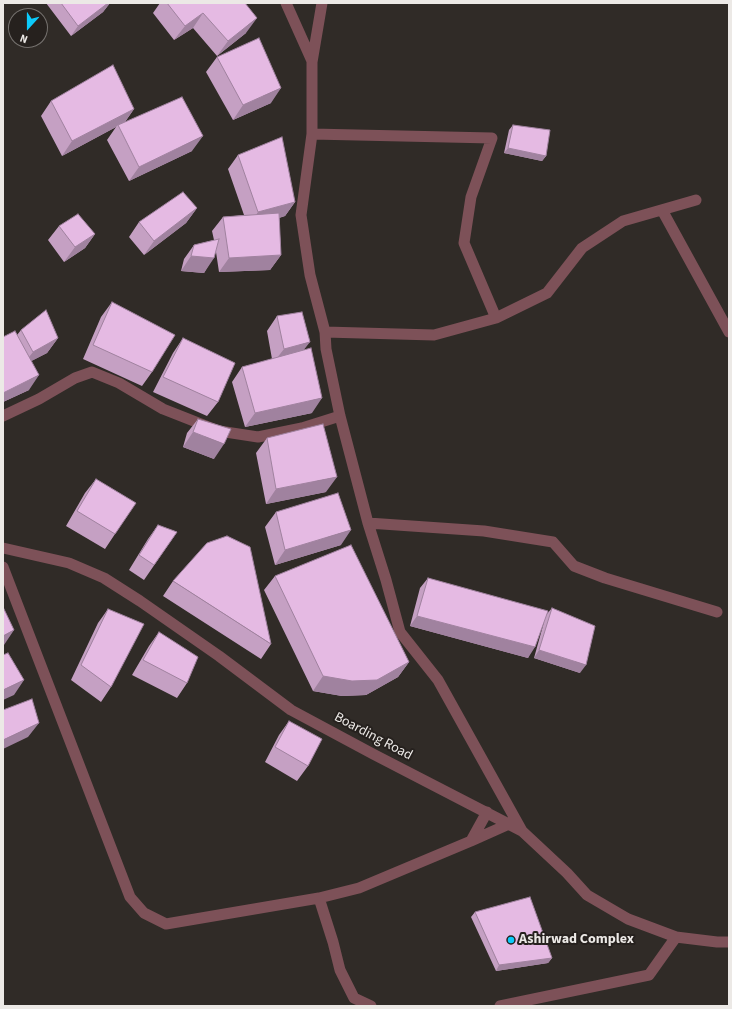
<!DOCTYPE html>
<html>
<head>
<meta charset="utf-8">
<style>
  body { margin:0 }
  #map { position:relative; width:732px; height:1009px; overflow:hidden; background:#302b27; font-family:"Source Sans 3",sans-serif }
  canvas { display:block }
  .frame { position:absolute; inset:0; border:4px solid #ece9e6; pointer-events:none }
  .north { position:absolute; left:8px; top:8px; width:40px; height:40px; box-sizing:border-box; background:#26211e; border:1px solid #75716e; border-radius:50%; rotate:201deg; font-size:11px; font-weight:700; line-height:16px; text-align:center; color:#ece9e6 }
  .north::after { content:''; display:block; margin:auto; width:14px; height:18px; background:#0ccafa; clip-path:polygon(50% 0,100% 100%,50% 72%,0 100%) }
</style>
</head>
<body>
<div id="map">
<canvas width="732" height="1009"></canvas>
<div class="frame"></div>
<div class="north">N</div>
</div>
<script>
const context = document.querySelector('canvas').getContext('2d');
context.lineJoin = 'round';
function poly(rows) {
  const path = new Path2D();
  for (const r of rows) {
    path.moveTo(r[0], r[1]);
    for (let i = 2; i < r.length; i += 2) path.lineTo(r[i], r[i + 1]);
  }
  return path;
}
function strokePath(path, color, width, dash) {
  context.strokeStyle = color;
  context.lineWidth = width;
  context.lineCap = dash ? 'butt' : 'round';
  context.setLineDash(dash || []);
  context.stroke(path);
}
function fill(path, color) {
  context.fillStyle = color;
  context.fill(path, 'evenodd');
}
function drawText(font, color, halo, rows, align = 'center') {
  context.font = font + ' "Source Sans 3",sans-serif';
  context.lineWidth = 4;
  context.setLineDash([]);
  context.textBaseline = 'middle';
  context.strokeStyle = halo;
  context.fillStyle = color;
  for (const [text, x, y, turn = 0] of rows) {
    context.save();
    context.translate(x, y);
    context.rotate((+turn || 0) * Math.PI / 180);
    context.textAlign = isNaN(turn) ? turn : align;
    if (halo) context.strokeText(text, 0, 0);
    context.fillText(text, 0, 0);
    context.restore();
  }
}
const minor = poly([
  [286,3,312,61],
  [322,3,312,62,312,134,301,215,310,275,325,332,326,349,340,416,368,523,386,580,400,632,438,680,522,831],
  [312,134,492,138,471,197,464,243,496,318],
  [662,210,729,332],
  [325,332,434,335,496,318,547,293,582,248,623,221,696,200],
  [3,416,39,399,75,378,92,372,119,383,163,409,219,431,258,437,302,428,340,416],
  [368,523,484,531,553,542,574,566,605,578,717,612],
  [3,548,69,563,104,578,140,601,219,656,291,710,373,754,522,831,567,873,587,895,628,919,676,937,717,942,729,942],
  [3,567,130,897,144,913,166,924,319,898,359,888,471,841,509,824],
  [471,841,487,812],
  [319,898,333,942,340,970,354,998,371,1006],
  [500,1006,649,975,676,937]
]);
const wall = poly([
  [46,3,110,3,103,12,71,36],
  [160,3,245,3,246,33,217,56,193,28,174,40,153,13],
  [217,57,271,103,233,120,206,72],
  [51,101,134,109,125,122,192,151,129,181,107,140,116,127,62,156,41,116],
  [513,125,546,156,542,161,504,153,509,130],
  [238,155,295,202,285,216,279,218,281,255,270,270,219,272,216,252,204,273,181,271,184,259,194,245,214,240,212,231,223,217,244,215,228,169],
  [197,208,186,223,144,255,129,237,139,222],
  [59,226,95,234,85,248,64,262,48,240],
  [112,302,152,372,142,386,83,359,101,317],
  [277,316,304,350,312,413,245,427,232,382,242,367,272,359,267,331],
  [21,330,58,338,47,353,31,361,29,390,3,402,3,337,17,335],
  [183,338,218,402,207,416,153,392,173,353],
  [198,419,214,459,183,447,187,433],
  [267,438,326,492,266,504,256,453],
  [96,479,115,534,105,549,66,526,85,493],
  [276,512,341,545,275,565,265,527],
  [158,525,177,532,144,580,129,570,148,539],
  [275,576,409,662,398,677,366,695,342,696,313,691,264,590],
  [428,578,546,615,552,608,580,673,534,658,544,622,528,658,410,626,420,588],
  [173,581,271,644,261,659,163,596],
  [108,609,111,687,101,702,71,680,98,623],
  [159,632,187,683,177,698,132,675,149,646],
  [289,721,308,766,297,781,265,762,279,735],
  [475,912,552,958,548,963,496,971,471,917]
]);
const shadedWall = poly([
  [108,3,110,3,103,12,71,36,78,26],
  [203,13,193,28,174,40,185,26],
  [257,18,246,33,217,56,228,41],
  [281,88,271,103,233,120,243,105],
  [134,109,124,123,118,125,116,127,62,156,72,141],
  [203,136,192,151,129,181,139,167],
  [508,148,546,156,542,161,504,153],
  [295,202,285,216,248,227,258,212],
  [197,208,186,223,144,255,154,241],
  [95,234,85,248,64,262,75,247],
  [281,255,270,270,219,272,229,258],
  [191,256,214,258,204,273,181,271],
  [58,338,47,353,22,366,33,352],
  [310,342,299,356,273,363,284,349],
  [39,375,29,390,3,402,3,393],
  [322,398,312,413,245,427,255,413],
  [193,432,224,444,214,459,183,447],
  [337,477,326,492,266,504,276,489],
  [351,530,341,545,275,565,285,550],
  [417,616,535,647,528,658,410,626],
  [14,630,4,645,3,645,3,636],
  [539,650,586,665,580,673,534,658],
  [409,662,398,677,366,695,342,696,313,691,323,676],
  [24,680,14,695,3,700,3,690],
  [39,723,28,737,3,749,3,740],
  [552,958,548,963,496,971,499,965]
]);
const building = poly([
  [61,3,108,3,78,26,61,3],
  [167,3,245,3,257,18,228,41,203,13,185,26,167,3],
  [259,38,281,88,243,105,217,57,259,38],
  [113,65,134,109,72,141,51,101,113,65],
  [182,97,203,136,139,167,118,125,182,97],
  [513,125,550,130,546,156,508,148,513,125],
  [282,137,295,202,258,212,238,155,282,137],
  [183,192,197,208,154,241,139,222,183,192],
  [279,213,281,255,229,258,223,217,279,213],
  [78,214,95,234,75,247,59,226,78,214],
  [219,239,214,258,191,256,194,245,219,239],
  [112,302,175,335,152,372,93,345,112,302],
  [46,310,58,338,33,352,21,330,46,310],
  [302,312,310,342,284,349,277,316,302,312],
  [15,331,39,375,3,393,3,337,15,331],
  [183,338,235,363,218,402,163,377,183,338],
  [311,348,322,398,255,413,242,367,311,348],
  [198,419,231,429,224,444,193,432,198,419],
  [323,424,337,477,276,489,267,438,323,424],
  [96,479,136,503,115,534,77,511,96,479],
  [338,493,351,530,285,550,276,512,338,493],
  [158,525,177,532,154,565,139,555,158,525],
  [227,536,250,547,271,644,173,581,207,543,227,536],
  [351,545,409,662,377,680,352,681,323,676,275,576,351,545],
  [428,578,548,611,535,647,417,616,428,578],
  [3,607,14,630,3,636,3,607],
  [552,608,595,626,586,665,539,650,552,608],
  [108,609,144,624,111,687,81,665,108,609],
  [159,632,198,657,187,683,143,660,159,632],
  [8,653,24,680,3,690,3,655,8,653],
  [32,699,39,723,3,740,3,710,32,699],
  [289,721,322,739,308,766,275,747,289,721],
  [530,897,552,958,499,965,475,912,530,897]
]);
const markers = [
  [511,940,4,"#0ccafa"]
];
const streetNames = [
  ["Boarding Road",373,737,28]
];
const poiNames = [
  ["Ashirwad Complex",519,940]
];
strokePath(minor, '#7d5158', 11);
fill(wall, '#c5a0c3');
fill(shadedWall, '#a0829f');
fill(building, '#e5bae3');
strokePath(building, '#a0829f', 1);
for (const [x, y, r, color] of markers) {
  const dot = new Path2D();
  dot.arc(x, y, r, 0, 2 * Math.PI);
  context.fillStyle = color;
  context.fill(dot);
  strokePath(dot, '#26211e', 1.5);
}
drawText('14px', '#ece9e6', '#26211e', streetNames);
drawText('bold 14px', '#ece9e6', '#26211e', poiNames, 'left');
</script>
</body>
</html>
